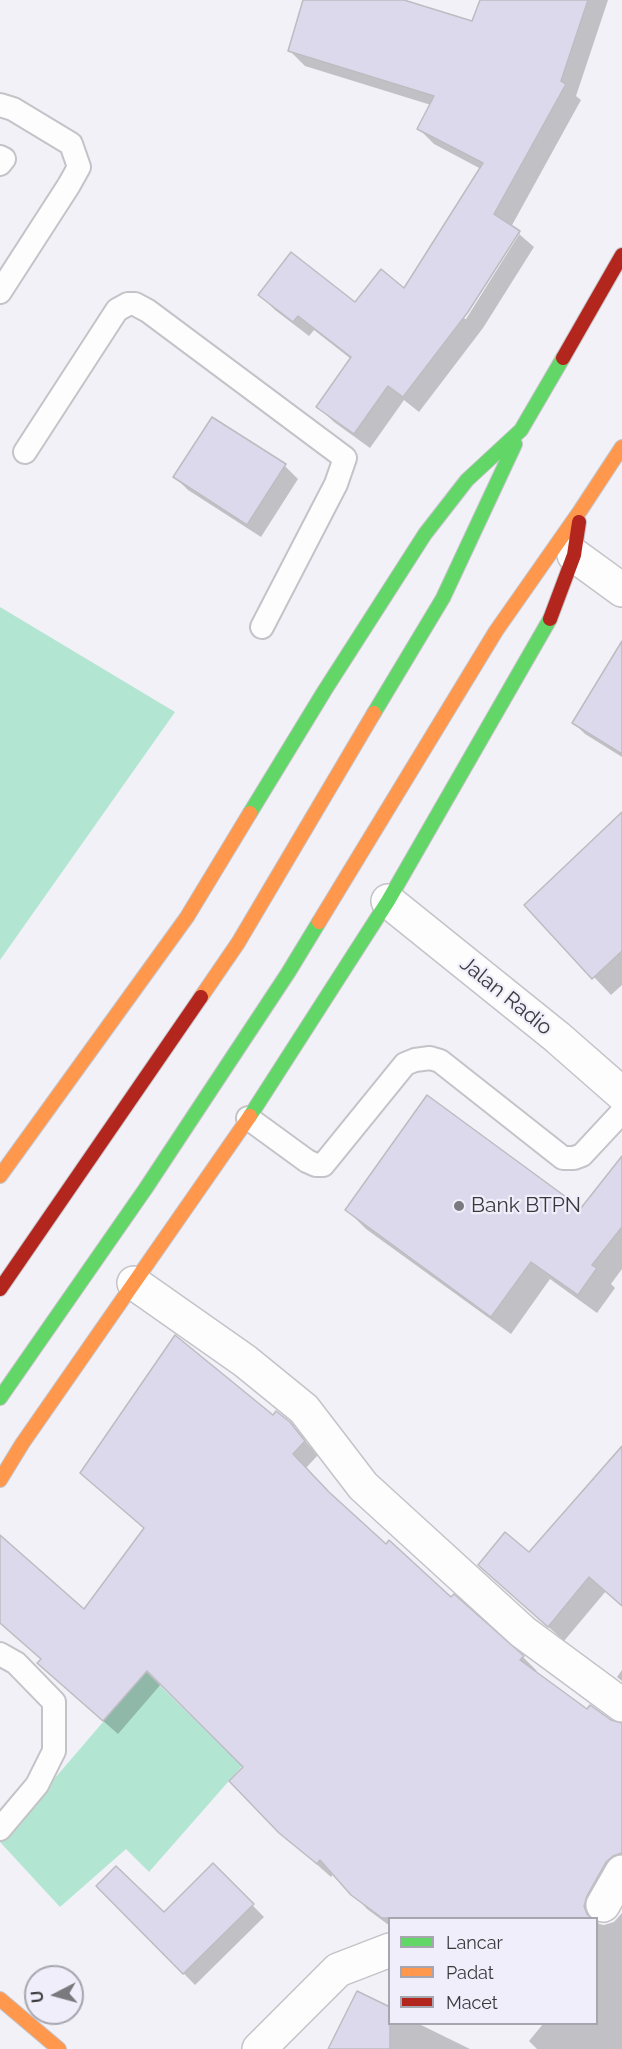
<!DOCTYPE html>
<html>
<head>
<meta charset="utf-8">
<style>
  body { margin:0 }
  #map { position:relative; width:622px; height:2049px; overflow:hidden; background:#f1f1f7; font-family:Raleway,sans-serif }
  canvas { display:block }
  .legend { position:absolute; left:388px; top:1917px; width:210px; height:108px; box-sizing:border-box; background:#efeefa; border:2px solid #a6a6ae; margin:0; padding:8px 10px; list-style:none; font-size:18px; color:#39393d }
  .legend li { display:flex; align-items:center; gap:12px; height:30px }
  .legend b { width:30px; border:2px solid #a6a6ae }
  .north { position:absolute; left:24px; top:1965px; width:60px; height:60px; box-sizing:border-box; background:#efeefa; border:2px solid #a6a6ae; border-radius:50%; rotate:264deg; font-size:16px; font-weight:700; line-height:24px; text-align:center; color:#39393d }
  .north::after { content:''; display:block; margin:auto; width:21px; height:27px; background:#79797e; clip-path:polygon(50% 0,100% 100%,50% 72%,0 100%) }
</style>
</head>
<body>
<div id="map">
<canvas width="622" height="2049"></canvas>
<ul class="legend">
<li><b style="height:8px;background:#63d668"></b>Lancar</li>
<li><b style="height:8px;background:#ff974d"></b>Padat</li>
<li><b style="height:8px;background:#b3261e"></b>Macet</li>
</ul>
<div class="north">U</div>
</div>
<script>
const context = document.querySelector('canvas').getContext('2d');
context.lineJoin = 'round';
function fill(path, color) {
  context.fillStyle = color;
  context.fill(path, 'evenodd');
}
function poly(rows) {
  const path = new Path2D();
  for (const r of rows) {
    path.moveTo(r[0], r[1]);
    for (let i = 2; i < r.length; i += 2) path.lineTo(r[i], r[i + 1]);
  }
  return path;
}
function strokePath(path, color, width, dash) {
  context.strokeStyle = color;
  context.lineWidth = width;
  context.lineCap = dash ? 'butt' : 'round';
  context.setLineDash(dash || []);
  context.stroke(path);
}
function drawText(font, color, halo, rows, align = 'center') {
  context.font = font + ' Raleway,sans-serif';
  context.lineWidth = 4.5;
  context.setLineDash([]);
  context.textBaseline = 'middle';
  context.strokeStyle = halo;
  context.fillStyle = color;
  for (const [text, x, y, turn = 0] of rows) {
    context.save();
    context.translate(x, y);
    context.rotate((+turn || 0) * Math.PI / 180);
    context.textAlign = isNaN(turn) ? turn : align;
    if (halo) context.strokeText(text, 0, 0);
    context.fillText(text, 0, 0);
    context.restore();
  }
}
const green = poly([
  [0,607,175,712,0,960],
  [146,1672,242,1766,149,1872,126,1849,60,1907,0,1842]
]);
const shadow = poly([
  [305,0,399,0,473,23,481,0,608,0,576,96,581,100,511,227,534,247,483,328,419,412,404,400,370,448,334,422,318,407,351,359,314,330,309,336,275,310,260,295,356,304,405,291,481,169,434,144,419,129,431,105,305,66,290,51],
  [516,233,520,233,466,319,463,318],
  [285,466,298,479,261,537,188,490,175,477],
  [622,682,622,757,585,734,573,722],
  [622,814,622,985,611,995,526,905],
  [622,1172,622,1269,611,1284,615,1288,597,1313,550,1279,511,1334,366,1229,347,1210,582,1210],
  [274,1417,289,1423,318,1455,305,1469,333,1498,386,1546,452,1600,454,1596,523,1657,537,1671,535,1673,588,1711,622,1725,622,1874,597,1919,599,1924,604,1925,614,1922,622,1913,622,2049,537,2049,529,2041,543,2024,596,2024,596,1918,390,1918,390,1926,367,1909,334,1873,331,1877,280,1832,246,1767,162,1683,118,1734,53,1677,42,1660,0,1623,0,1537,84,1611,145,1529,82,1473],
  [622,1448,622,1605,606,1591,564,1641,480,1565,529,1554],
  [622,1670,622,1681,617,1677],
  [213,1865,264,1917,195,1985,98,1886,164,1914],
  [390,2024,419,2024,470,2049,340,2049]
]);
const building = poly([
  [303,0,404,0,472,21,480,0,588,0,561,81,566,84,494,214,520,231,468,312,403,397,388,386,354,434,316,407,351,357,298,316,293,322,258,295,291,252,355,302,381,269,404,288,483,163,417,129,434,96,288,51,303,0],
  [212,417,286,464,247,525,173,477,212,417],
  [622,641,622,754,572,723,622,641],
  [622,812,622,951,592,979,524,905,622,812],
  [427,1095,581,1208,622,1156,622,1227,592,1265,597,1268,578,1295,531,1262,491,1317,345,1210,427,1095],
  [175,1335,273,1415,276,1411,290,1422,305,1441,293,1454,329,1492,386,1544,389,1540,451,1597,454,1594,524,1656,520,1660,587,1709,590,1705,611,1720,622,1723,622,1853,613,1856,606,1862,587,1896,584,1906,587,1914,591,1918,382,1918,351,1895,320,1860,317,1864,279,1833,229,1781,243,1767,147,1671,103,1721,37,1663,41,1659,0,1623,0,1535,84,1609,144,1528,80,1473,175,1335],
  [622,1446,622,1606,589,1577,548,1627,478,1565,505,1532,529,1552,622,1446],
  [213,1863,254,1904,183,1974,96,1886,116,1866,164,1912,213,1863],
  [357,1991,390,2007,390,2049,328,2049,357,1991]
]);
const lane = poly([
  [0,105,13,109,71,144,79,167,69,185,0,292],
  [0,157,4,159,0,164],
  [25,452,117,310,128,304,135,304,148,311,345,458,336,484,262,627],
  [248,1118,307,1161,316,1165,323,1165,405,1064,415,1060,430,1058,440,1061,563,1158,574,1158,582,1155,622,1112],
  [0,1654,16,1663,54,1702,54,1751,37,1785,0,1829]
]);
const street = poly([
  [574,555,622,590],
  [388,901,557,1037,622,1094],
  [134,1283,245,1361,304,1409,363,1486,523,1632,622,1705],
  [603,1905,622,1872],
  [259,2049,338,1970,390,1950]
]);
const fast = poly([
  [374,713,443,598,515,444],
  [250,813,325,690,425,534,467,480,521,430,563,358],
  [250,1116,388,901,550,619],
  [0,1398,146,1188,288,973,319,922]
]);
const slow = poly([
  [319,922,496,631,580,511,622,447],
  [201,997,238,943,374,713],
  [0,1176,187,917,250,813],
  [0,1480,22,1444,250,1116],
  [0,1999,59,2049]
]);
const jam = poly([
  [563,358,622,255],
  [550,619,574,555,579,522],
  [0,1289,201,997]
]);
const markers = [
  [459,1206,6,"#79797e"]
];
const streetNames = [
  ["Jalan Radio",506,996,39]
];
const poiNames = [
  ["Bank BTPN",471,1206]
];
fill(green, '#b3e6d2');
fill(shadow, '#0003');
fill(building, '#ddd9ec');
strokePath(building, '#bcbcc1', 1.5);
strokePath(lane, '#c3c3c8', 26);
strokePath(street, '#c3c3c8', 36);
strokePath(fast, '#c3c3c8', 16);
strokePath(slow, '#c3c3c8', 16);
strokePath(jam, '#c3c3c8', 16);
strokePath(lane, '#fdfdfe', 22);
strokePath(street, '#fdfdfe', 33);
strokePath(fast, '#63d668', 14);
strokePath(slow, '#ff974d', 14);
strokePath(jam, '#b3261e', 14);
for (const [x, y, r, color] of markers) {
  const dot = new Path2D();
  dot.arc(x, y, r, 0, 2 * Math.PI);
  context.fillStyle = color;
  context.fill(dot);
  strokePath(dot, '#efeefa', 2);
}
drawText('21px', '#39393d', '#efeefa', streetNames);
drawText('21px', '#39393d', '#efeefa', poiNames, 'left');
</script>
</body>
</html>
